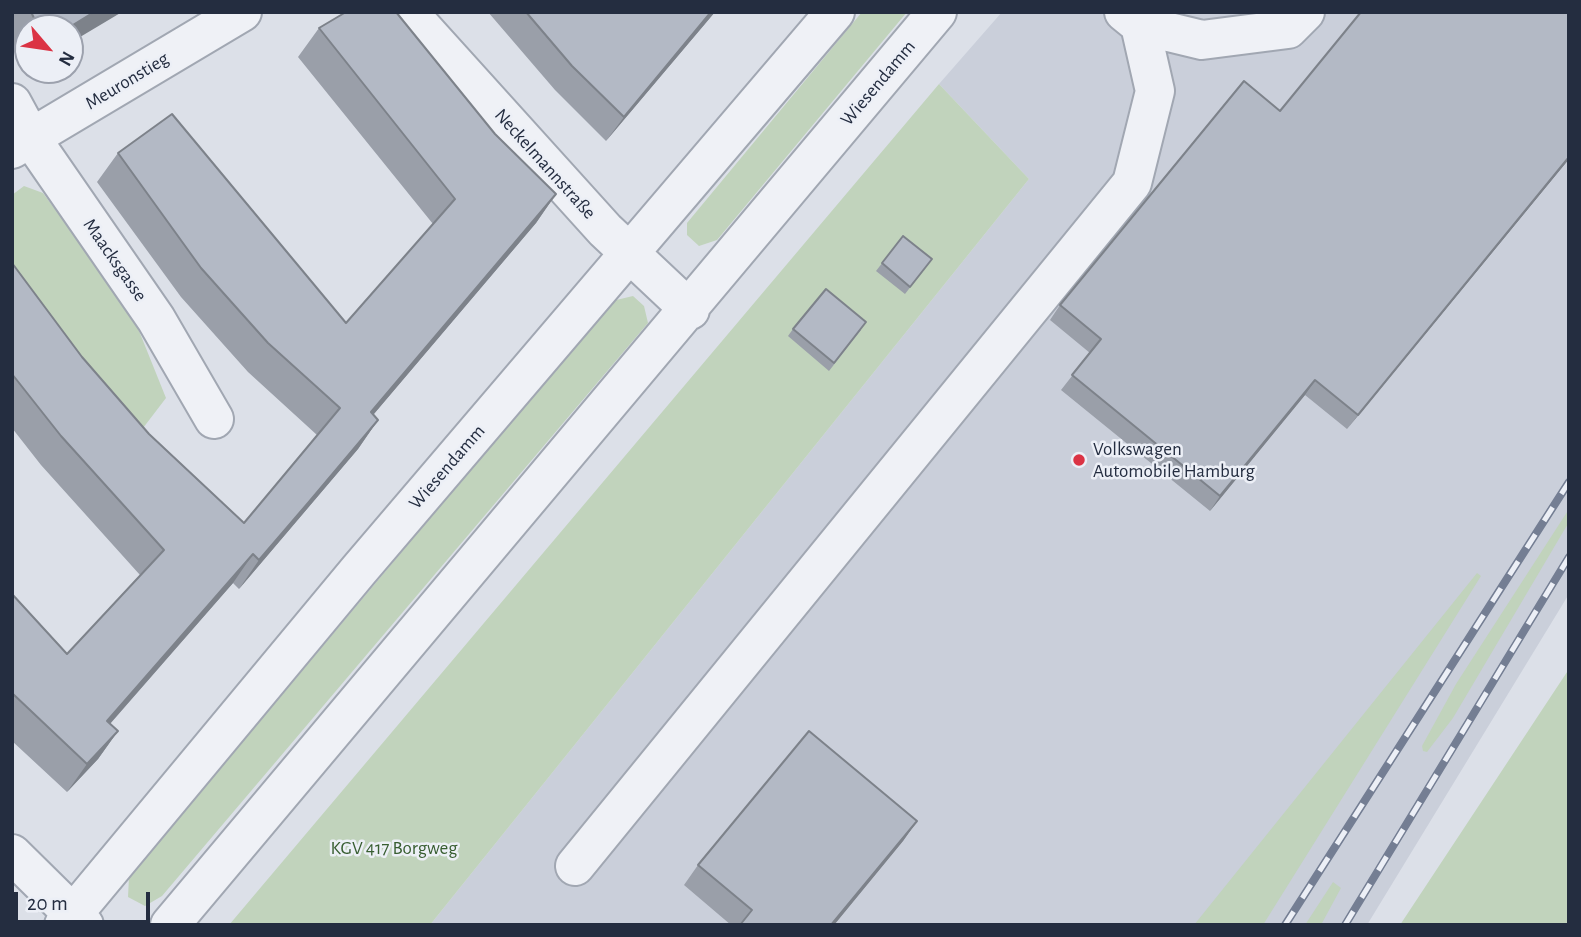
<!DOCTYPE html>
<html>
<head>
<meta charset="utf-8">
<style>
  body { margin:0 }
  #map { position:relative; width:1581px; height:937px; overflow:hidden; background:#dce0e8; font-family:"Alegreya Sans",sans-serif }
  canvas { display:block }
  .frame { position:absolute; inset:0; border:14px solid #242d40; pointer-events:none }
  .north { position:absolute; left:14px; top:14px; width:70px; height:70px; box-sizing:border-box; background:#eceff6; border:2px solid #9ca1ad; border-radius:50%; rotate:119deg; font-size:19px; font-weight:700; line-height:28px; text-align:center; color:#242d40 }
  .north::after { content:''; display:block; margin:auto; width:24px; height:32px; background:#db3344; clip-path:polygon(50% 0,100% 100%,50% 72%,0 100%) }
  .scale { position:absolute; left:14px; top:892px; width:136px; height:32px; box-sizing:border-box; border:4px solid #242d40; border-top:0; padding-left:9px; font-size:21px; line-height:24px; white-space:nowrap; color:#242d40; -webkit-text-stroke:5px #eceff6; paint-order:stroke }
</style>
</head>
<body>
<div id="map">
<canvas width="1581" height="937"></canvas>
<div class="frame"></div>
<div class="north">N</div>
<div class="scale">20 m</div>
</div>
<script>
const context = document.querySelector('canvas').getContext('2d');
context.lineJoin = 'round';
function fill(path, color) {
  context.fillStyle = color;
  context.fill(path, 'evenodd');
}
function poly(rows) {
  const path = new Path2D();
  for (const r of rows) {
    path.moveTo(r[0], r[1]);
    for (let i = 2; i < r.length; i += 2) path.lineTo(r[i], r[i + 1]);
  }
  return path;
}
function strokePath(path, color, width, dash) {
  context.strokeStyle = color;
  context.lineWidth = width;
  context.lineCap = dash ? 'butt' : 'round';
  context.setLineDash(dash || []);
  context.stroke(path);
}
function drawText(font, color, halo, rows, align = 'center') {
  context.font = font + ' "Alegreya Sans",sans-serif';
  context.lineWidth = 5;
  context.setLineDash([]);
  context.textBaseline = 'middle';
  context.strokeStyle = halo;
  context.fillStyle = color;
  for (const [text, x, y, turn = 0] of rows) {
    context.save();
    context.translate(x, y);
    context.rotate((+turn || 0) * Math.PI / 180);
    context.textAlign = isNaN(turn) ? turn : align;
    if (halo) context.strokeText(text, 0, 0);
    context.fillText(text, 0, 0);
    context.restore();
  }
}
const built = poly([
  [1002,12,1569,12,1569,594,1367,925,430,925,1029,179,939,84]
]);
const green = poly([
  [862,12,907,12,717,240,699,246,687,235,687,223],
  [939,84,1029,179,430,925,229,925],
  [24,186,43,193,131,311,166,398,140,432,12,279,12,195],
  [633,296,644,306,648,323,162,896,145,906,128,897,129,877,612,301],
  [1569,509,1569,522,1453,718,1427,752,1423,751,1422,746,1456,684],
  [1477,573,1481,576,1263,925,1194,925],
  [1569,669,1569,925,1400,925],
  [1333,882,1341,888,1321,925,1305,925]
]);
const minor = poly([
  [408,12,605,230,690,310],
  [1140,25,1202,40,1288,29,1305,12],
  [12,103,31,138,156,319,214,419],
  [12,149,242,12],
  [12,854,84,925],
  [575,866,1132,183,1155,91,1140,25,1124,12],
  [64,925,359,570,835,12],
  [170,925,937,12]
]);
const rail = poly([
  [1285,925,1569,482],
  [1345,925,1569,557]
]);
const wall = poly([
  [12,12,122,12,70,28,28,28,28,68,26,69,12,41],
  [488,12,715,12,606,141,555,90],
  [1569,12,1569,159,1347,429,1305,395,1210,511,1061,390,1090,353,1050,320,1060,305],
  [319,28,495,134,556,194,536,223,373,415,378,420,358,449,239,589,233,583,110,724,118,731,98,759,67,792,12,741,12,594,67,654,140,575,41,465,12,428,12,263,82,357,149,434,244,523,317,435,248,372,181,297,97,182,118,153,346,323,433,224,298,57],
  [903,236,932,259,905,294,876,271],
  [793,329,861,330,829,371,788,336],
  [917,821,903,841,834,925,731,925,684,885,698,865]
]);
const shadedWall = poly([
  [94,12,122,12,70,43,70,28,68,28],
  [711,12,715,12,606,141,624,117],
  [1569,157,1569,159,1347,429,1358,415],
  [556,194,536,223,351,441,371,412],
  [1315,380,1305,395,1210,511,1220,496],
  [378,420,358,449,239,589,259,560],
  [253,554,233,583,87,750,107,721],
  [118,731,98,759,67,792,87,764],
  [917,821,903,841,834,925,831,925]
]);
const building = poly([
  [31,12,94,12,68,28,39,28,31,12],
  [346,12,396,12,495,134,556,194,371,412,378,420,308,503,259,560,253,554,107,721,118,731,87,764,12,693,12,594,67,654,164,550,61,436,12,374,12,263,82,357,149,434,244,523,340,408,268,343,201,268,118,153,172,114,346,323,455,199,319,28,346,12],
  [526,12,711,12,624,117,572,66,526,12],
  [1361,12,1569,12,1569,157,1358,415,1315,380,1220,496,1072,375,1101,339,1060,305,1244,81,1280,111,1361,12],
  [903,236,932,259,910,287,882,263,903,236],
  [826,289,866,322,834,363,793,329,826,289],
  [809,731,917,821,831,925,740,925,752,910,698,865,809,731]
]);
const markers = [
  [1079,460,7,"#db3344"]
];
const streetNames = [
  ["Meuronstieg",127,81,-31],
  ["Wiesendamm",878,83,-50],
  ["Neckelmannstraße",545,164,48],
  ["Maacksgasse",115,260,55],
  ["Wiesendamm",447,467,-49]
];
const poiNames = [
  ["Volkswagen",1093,449],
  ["Automobile Hamburg",1093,471]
];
const parkNames = [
  ["KGV 417 Borgweg",394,848]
];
fill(built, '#cacfda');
fill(green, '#c1d3bc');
strokePath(minor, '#a1a7b2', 42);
strokePath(minor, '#eff1f6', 38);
strokePath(rail, '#747e93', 8);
strokePath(rail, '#eceff6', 5, [16]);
fill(wall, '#9a9fa9');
fill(shadedWall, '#7d828a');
fill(building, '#b3b9c5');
strokePath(building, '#7d828a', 2);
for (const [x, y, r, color] of markers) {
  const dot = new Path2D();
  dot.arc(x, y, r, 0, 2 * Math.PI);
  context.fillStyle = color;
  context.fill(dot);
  strokePath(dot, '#eceff6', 2.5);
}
drawText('19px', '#242d40', '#eceff6', streetNames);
drawText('19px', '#242d40', '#eceff6', poiNames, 'left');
drawText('19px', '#375d30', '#eceff6', parkNames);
</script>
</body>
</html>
